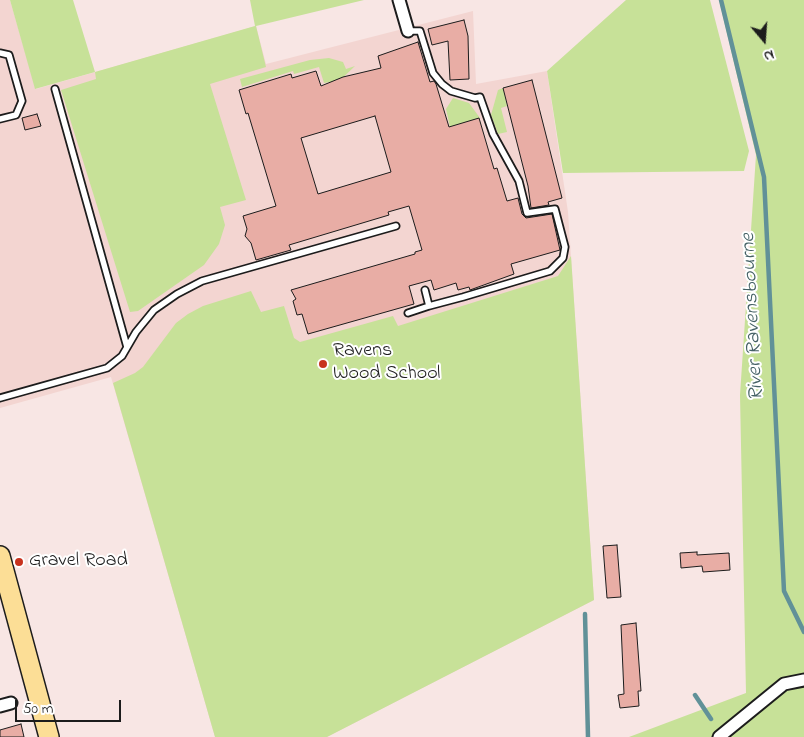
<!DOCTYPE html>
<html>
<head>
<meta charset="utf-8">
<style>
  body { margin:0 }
  #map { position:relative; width:804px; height:737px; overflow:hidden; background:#f8e6e4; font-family:"Indie Flower",sans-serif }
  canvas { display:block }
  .north { position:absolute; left:739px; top:15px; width:50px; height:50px; -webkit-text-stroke:4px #fff; paint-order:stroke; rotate:162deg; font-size:14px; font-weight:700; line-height:20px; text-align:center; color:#1c1c1c }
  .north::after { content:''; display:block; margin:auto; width:18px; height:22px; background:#1c1c1c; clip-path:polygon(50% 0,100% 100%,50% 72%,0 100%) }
  .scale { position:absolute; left:15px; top:700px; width:106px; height:22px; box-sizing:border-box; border:2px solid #1c1c1c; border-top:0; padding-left:6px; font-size:15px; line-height:18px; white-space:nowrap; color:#1c1c1c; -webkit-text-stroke:4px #fff; paint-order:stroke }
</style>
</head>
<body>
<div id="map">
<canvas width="804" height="737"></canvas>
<div class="north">N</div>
<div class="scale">50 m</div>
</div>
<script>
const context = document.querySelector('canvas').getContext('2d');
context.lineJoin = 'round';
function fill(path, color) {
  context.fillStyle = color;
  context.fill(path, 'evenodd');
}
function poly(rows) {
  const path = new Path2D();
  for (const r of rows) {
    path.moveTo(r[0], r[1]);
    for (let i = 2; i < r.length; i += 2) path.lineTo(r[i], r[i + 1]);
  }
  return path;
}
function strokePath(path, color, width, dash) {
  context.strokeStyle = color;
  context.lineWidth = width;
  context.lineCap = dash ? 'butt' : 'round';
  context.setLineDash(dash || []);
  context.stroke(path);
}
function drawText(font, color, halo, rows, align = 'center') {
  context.font = font + ' "Indie Flower",sans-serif';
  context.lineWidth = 4;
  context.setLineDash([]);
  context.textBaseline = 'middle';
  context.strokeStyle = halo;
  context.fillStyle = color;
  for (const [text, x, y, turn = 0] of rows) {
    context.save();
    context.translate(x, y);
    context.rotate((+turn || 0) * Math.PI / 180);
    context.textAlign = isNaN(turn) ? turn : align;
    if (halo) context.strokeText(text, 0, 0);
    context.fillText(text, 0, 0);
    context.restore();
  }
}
const built = poly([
  [0,0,10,0,36,89,256,26,266,64,473,11,476,84,547,71,568,212,594,600,327,737,215,737,111,377,0,408]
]);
const green = poly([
  [10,0,73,0,95,72,255,26,250,0,364,0,256,26,266,67,210,84,246,200,220,207,225,225,219,244,204,265,138,311,130,312,61,90,96,79,95,72,35,89],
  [626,0,710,0,749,151,744,171,563,173,547,71],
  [719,0,804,0,804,737,629,737,746,693,740,395,756,155],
  [329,58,343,62,346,69,355,66,331,89,329,82,324,83,319,67,294,74,293,71,242,87,240,79,310,60],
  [503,88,507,106,501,108,507,132,498,134,491,115,498,90],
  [453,98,469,103,480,118,450,127,446,109],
  [571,256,594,600,327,737,215,737,113,383,135,373,143,367,176,323,188,314,203,306,251,291,261,312,284,306,294,338,300,342,393,316,398,326,558,276]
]);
const stream = poly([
  [721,0,764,177,784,591,804,632],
  [585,614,588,737],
  [695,695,711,719]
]);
const building = poly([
  [464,20,468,36,469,79,450,80,448,41,432,45,428,29,464,20],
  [418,42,430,82,434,81,436,84,449,127,479,118,494,169,497,168,507,201,518,198,522,214,526,218,552,214,560,250,511,264,514,274,470,290,469,287,458,290,456,283,434,290,431,280,409,286,414,304,308,334,302,314,297,315,293,301,296,299,291,290,415,254,415,252,422,250,409,206,388,212,389,215,289,245,291,250,256,260,251,243,245,236,247,229,243,216,276,206,248,113,246,114,239,90,291,74,292,78,316,71,321,86,343,77,381,68,378,56,418,42],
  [375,116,391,172,318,194,301,138,375,116],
  [532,80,562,198,548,202,549,205,531,208,528,186,503,88,532,80],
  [37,114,41,126,25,130,22,118,37,114],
  [617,545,621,597,607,598,603,546,617,545],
  [697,552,697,555,729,553,730,570,703,572,702,566,681,568,680,553,697,552],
  [636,623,641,691,638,691,639,706,620,708,618,695,624,694,621,625,636,623],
  [21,724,24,737,0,737,0,730,21,724]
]);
const lane = poly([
  [408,31,420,31,433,73,442,84,451,91,475,98,480,97,493,134,519,181,527,213,555,209,565,247,563,258,550,271,463,297,429,306,425,290],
  [0,53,9,55,22,101,16,115,0,119],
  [55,89,127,347],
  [408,313,429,306],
  [0,398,107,368,122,356,136,332,154,310,177,294,202,281,396,226]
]);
const street = poly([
  [399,0,408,31],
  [0,706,11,703],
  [719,737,784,684,804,680]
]);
const primary = poly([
  [0,556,49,737]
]);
const markers = [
  [323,364,5,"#c8321e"],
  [19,562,5,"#c8321e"]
];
const poiNames = [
  ["Ravens",333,352],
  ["Wood School",333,375],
  ["Gravel Road",29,562]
];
const waterNames = [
  ["River Ravensbourne",754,317,-93]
];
fill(built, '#f3d5d1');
fill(green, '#c7e198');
strokePath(stream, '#619198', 4.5);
fill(building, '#e8ada5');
strokePath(building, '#1c1c1c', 1);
strokePath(lane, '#1c1c1c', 9);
strokePath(street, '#1c1c1c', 15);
strokePath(primary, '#1c1c1c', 22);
strokePath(lane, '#fff', 5.5);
strokePath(street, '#fff', 11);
strokePath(primary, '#fcde96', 19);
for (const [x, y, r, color] of markers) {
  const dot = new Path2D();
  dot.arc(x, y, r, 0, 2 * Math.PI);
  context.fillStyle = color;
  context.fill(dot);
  strokePath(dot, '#fff', 2);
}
drawText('20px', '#1c1c1c', '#fff', poiNames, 'left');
drawText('italic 21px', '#446064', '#fff', waterNames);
</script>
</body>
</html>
